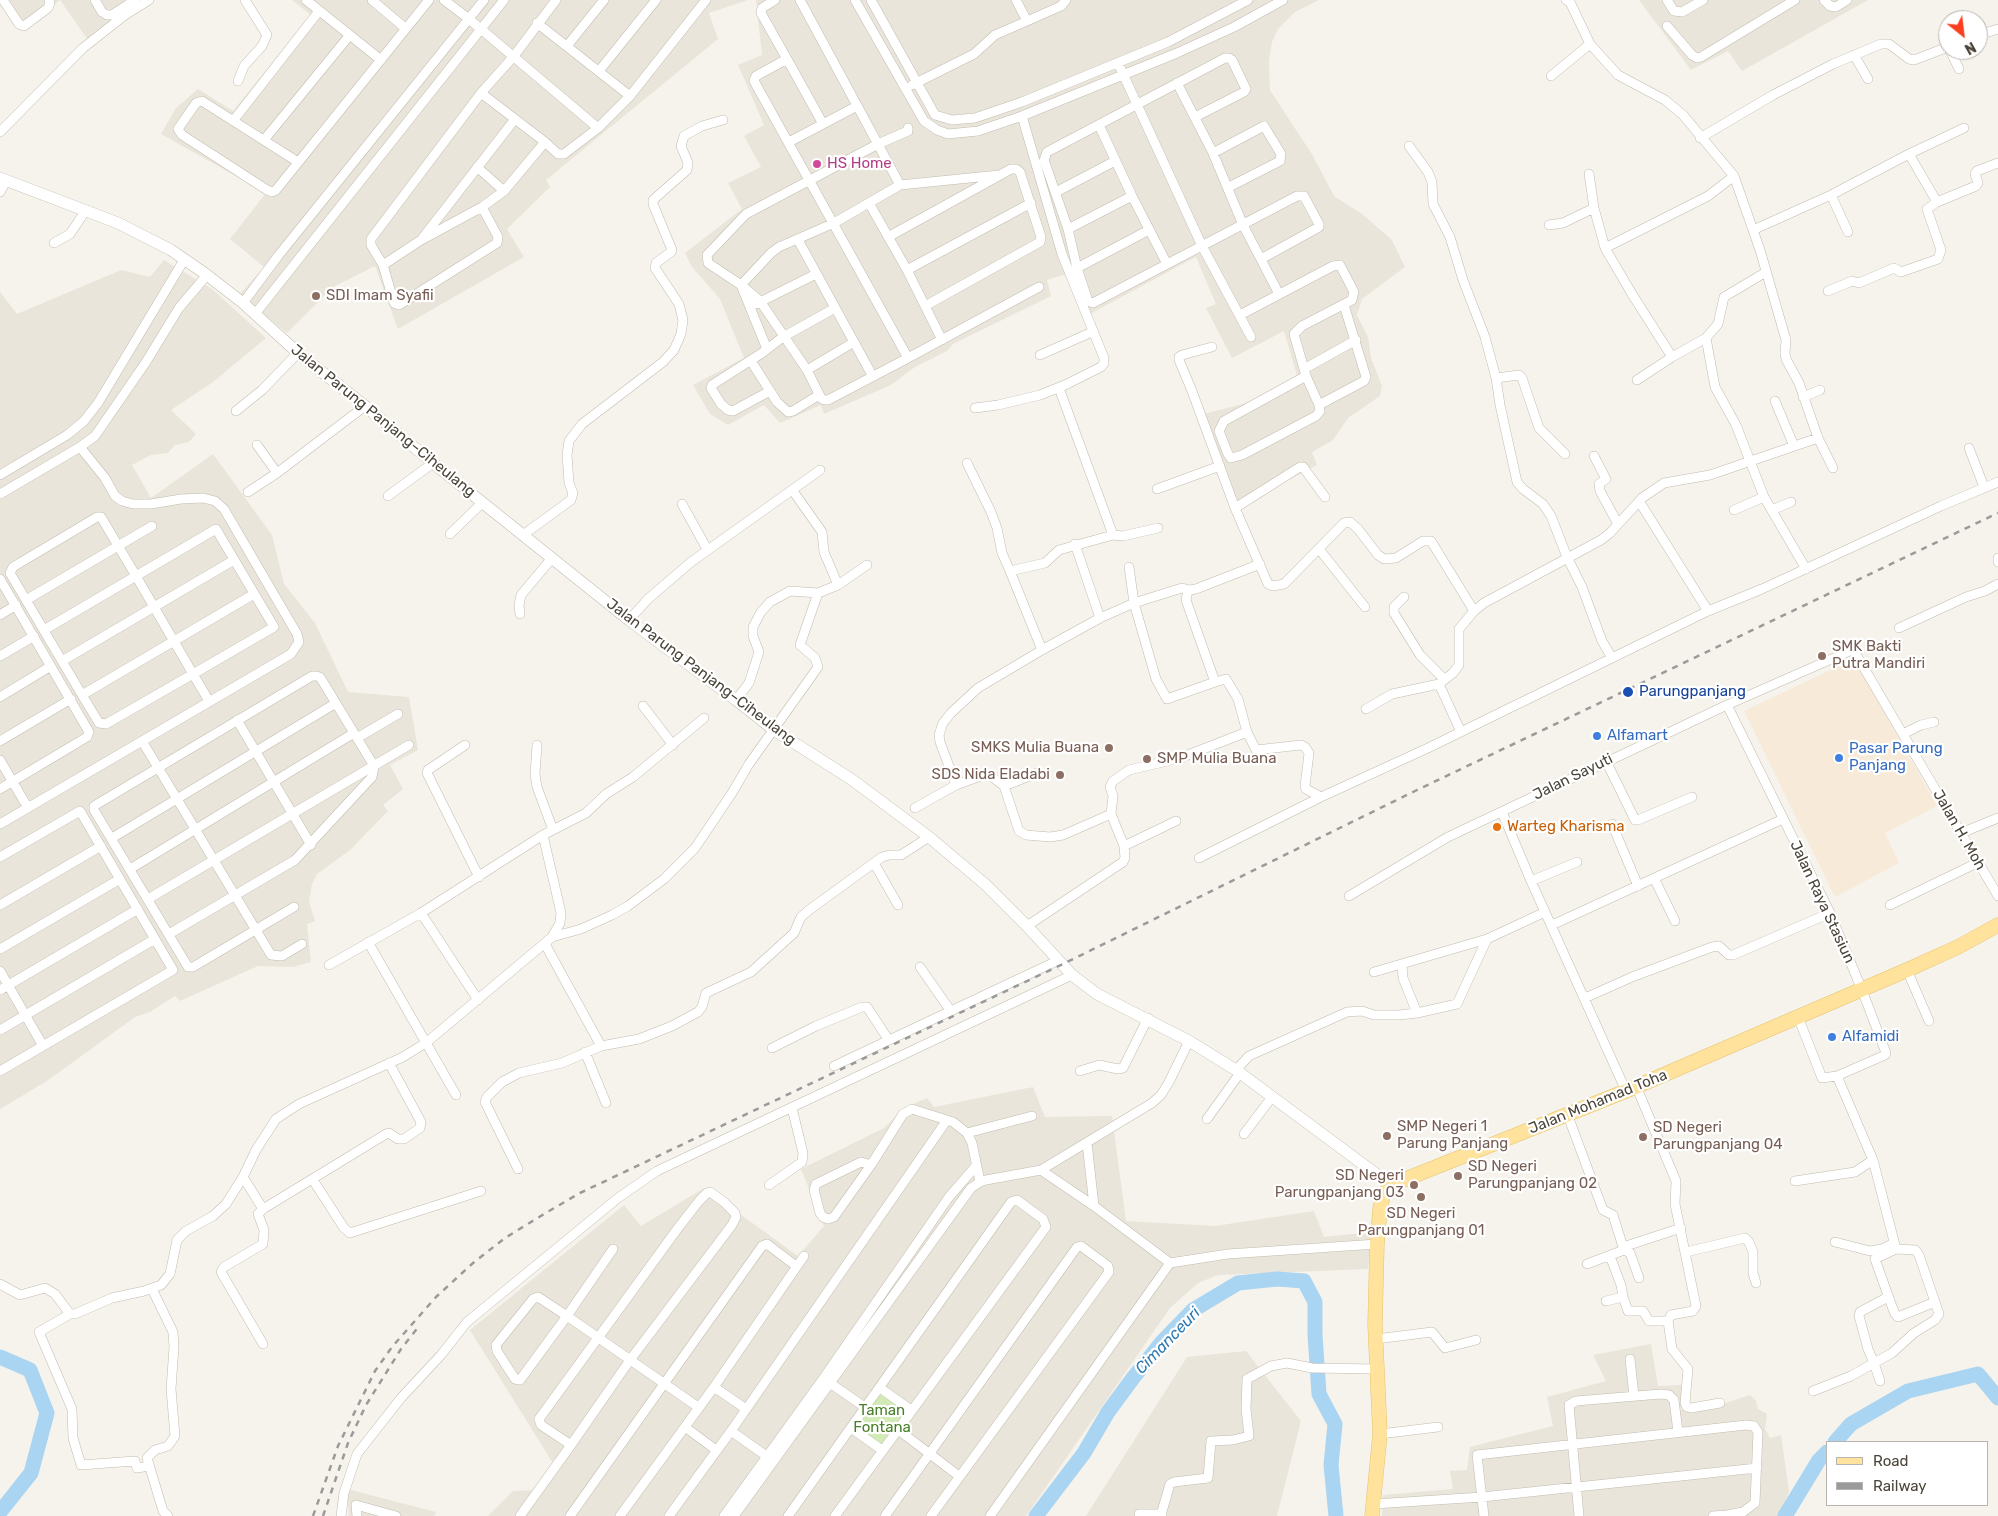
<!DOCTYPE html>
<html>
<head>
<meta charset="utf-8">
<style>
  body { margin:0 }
  #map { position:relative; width:1998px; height:1516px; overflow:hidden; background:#f6f3ec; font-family:Rubik,sans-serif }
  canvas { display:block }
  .legend { position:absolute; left:1826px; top:1441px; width:162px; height:65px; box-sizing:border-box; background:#fff; border:1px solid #b7b4b0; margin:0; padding:6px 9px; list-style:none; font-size:15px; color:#4b4439 }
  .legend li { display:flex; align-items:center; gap:10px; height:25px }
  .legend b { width:25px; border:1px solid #b7b4b0 }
  .north { position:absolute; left:1938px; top:10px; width:50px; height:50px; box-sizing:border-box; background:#fff; border:1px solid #b7b4b0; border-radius:50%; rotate:151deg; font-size:14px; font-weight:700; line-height:20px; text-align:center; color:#4b4439 }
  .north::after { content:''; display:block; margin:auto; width:18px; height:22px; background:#fc3f1d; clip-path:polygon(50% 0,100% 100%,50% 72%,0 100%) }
</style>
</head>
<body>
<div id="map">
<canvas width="1998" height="1516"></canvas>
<ul class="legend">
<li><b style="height:6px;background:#ffe39c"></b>Road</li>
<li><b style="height:6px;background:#9a9a9a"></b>Railway</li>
</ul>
<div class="north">N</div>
</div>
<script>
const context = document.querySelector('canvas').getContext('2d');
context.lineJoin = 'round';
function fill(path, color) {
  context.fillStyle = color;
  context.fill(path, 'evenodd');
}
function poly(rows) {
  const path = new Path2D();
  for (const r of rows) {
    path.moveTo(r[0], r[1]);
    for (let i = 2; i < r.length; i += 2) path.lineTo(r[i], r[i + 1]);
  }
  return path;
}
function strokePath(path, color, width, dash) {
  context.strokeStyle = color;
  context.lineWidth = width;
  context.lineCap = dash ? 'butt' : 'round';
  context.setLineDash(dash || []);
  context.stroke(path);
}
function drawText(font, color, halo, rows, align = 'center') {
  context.font = font + ' Rubik,sans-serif';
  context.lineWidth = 4.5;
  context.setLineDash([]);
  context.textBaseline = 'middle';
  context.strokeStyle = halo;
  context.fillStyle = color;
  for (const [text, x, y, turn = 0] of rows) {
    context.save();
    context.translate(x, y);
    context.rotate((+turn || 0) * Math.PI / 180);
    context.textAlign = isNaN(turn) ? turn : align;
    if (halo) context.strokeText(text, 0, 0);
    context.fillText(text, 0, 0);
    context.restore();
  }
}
const residential = poly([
  [0,0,146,0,88,40,60,0,25,29],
  [292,0,748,0,709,13,718,39,546,180,550,187,507,229,524,257,398,329,375,266,333,287,287,333,240,294,264,267,230,239,266,193,161,134,176,108,198,89,233,111,311,15],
  [756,0,1319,0,1295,12,1278,29,1272,42,1269,61,1270,90,1313,156,1334,196,1362,214,1392,240,1405,267,1362,299,1357,315,1368,337,1371,358,1382,386,1380,396,1348,418,1333,440,1312,452,1317,465,1240,505,1234,495,1203,414,1247,403,1298,379,1284,331,1232,358,1206,308,1216,304,1196,257,1088,315,1072,272,1047,280,1051,296,953,344,947,351,915,367,891,385,824,414,821,405,780,423,764,405,728,425,710,414,693,385,744,358,720,299,692,267,685,253,742,209,728,183,761,167,744,136,764,125,738,65,762,55],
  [1639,0,1868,0,1742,71,1728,51,1691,70],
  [164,260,212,289,266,338,213,382,171,410,196,434,189,442,175,445,168,453,151,455,132,465,151,498,213,454,272,535,284,584,315,623,348,692,409,697,418,750,390,765,403,789,383,805,388,811,350,850,317,874,312,884,309,901,315,921,307,924,311,962,293,967,258,966,180,1001,175,996,150,1012,135,1017,47,1081,0,1109,0,292,17,314,121,270,150,277],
  [1033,1087,1045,1117,1112,1116,1126,1221,1215,1226,1314,1211,1324,1237,1371,1232,1368,1269,1218,1275,1198,1283,1170,1308,1026,1516,488,1516,513,1491,535,1490,556,1468,470,1330,624,1205,641,1226,704,1188,798,1256,824,1226,801,1169,884,1128,904,1108,927,1098,934,1107],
  [1651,1344,1658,1386,1682,1385,1681,1410,1723,1404,1750,1395,1756,1401,1758,1409,1767,1414,1765,1429,1770,1438,1781,1435,1789,1491,1781,1516,1382,1516,1383,1495,1453,1489,1450,1471,1467,1470,1470,1447,1553,1426,1547,1397,1606,1381,1593,1355],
  [1246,1351,1301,1421,1277,1516,1086,1516,1187,1357],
  [347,1489,436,1512,434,1516,349,1516]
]);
const commercial = poly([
  [1854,659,1937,806,1885,833,1899,863,1835,897,1744,711]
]);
const green = poly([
  [880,1393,907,1411,883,1447,856,1428]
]);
const river = poly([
  [0,1357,30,1370,47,1413,31,1473,0,1512],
  [1835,1442,1851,1424,1908,1391,1978,1374,1998,1398],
  [1036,1516,1084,1453,1108,1412,1133,1378,1162,1342,1193,1310,1238,1283,1277,1279,1304,1281,1315,1302,1315,1335,1319,1394,1335,1424,1331,1465,1336,1516],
  [1785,1516,1819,1460,1827,1452]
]);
const minor = poly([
  [3,0,19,24,24,26,48,8,50,3,49,0],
  [95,0,102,12,107,15,112,15,135,0],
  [306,0,381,60],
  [372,0,405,28],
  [444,0,469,19,598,128],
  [775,0,762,8,761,13,787,59,756,76,754,81,908,358],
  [800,0,900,185],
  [855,0,924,121,937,130,948,134,978,131,1022,116,1177,53,1234,27,1283,0],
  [871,0,935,115,952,120,975,118,1022,102,1168,42,1248,0],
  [1566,0,1570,2,1590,44,1618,75,1665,100,1683,115,1734,176,1760,250,1786,340,1785,354,1786,359,1799,383,1818,438,1833,468],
  [1667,0,1674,11,1682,12,1703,0],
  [1824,0,1830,6,1836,7,1847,0],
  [1027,21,1061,6,1066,0],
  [537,23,630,96],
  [1667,26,1692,55,1697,58,1701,57,1795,0],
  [1978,35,1998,29],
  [567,46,604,0],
  [1950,50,1959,69],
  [1854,55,1868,79],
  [787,59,823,124],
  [1118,63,1202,246,1251,337],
  [599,71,656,0],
  [1551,76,1590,44],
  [238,81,244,66,262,46,267,35,245,0],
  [1177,83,1213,153,1243,225,1279,294],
  [912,85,974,54,995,35,1027,21,1016,0],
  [481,93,545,142,558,154,564,154,598,128,630,96,706,0],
  [1195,117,1244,92,1246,89,1232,60,1229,58,1225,58,1047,152,1044,160,1068,229,1077,268,1088,301,1093,303,1297,196,1304,196,1319,224,1319,227,1261,259],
  [233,121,319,11],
  [1099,125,1132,196,1167,264],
  [908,128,908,131,878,144,746,214,707,255,708,263,741,285,760,301,807,370,821,398,824,400,828,400,908,358,1039,287],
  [0,132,83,48,125,15,149,0],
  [1700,138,1773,95,1833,64,1881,44,1889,44,1909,59,1914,60,1948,47],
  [264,140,349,36],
  [789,142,857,106],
  [1409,146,1428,172,1432,182,1433,204,1450,237,1463,280,1485,337,1496,378,1500,405,1517,482,1523,489,1543,504,1551,516,1567,557,1582,587,1602,641,1612,658],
  [1213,153,1264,126,1281,154,1280,161,1229,187],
  [1909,154,1964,128],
  [298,162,202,101,196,103,178,129,182,135,267,190,272,192,276,190,429,0],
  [477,167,504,191],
  [1589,174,1594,208,1605,248,1632,294,1672,357],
  [0,192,6,181],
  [1056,192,1115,161],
  [1831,195,1848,232],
  [869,203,907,270,942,340],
  [482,207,498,237,497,243,399,305,394,303,383,265,371,245,371,239,481,93,514,56,556,0],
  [1549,225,1563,223,1594,208],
  [1068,229,1132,196],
  [1753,230,1831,195,1909,154,1937,202,1976,186,1978,183,1975,174,1977,171,1998,163],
  [888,237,1011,169,1016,169,1020,172,1041,237,1040,242,925,306],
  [423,239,482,207,504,191,545,142],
  [798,240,872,375],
  [54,243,70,234,86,210],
  [1605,248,1708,196,1734,176],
  [383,265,421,240,515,119],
  [1077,268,1149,230],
  [907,270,1031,203],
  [1828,291,1852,281,1859,283,1894,268,1901,272,1938,259,1941,250,1927,209,1937,202],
  [243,303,278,256,484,0],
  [756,304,816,274],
  [255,314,504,0],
  [1240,315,1333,266,1340,265,1354,292,1352,300,1302,326,1294,334,1306,376,1319,405,1364,381,1366,377,1344,305],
  [1706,338,1715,387,1736,425,1764,497,1806,569],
  [1212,347,1182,355,1179,357,1179,360,1192,391,1235,508,1268,584,1273,586,1284,584,1344,523,1350,522,1358,529,1378,555,1384,559,1396,558,1423,541,1431,541,1474,611],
  [767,349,741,285,771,253,779,247,834,223,900,185,999,175],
  [1040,355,1092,332],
  [751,361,777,402,788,412,793,411,819,395],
  [1304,369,1356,340],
  [807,370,854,342],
  [1306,376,1224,421,1219,431,1228,454,1231,458,1242,455,1316,416,1320,411,1319,405],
  [1496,378,1519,375,1522,378,1539,428,1565,454],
  [1637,380,1672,357,1706,338,1718,324,1724,297,1766,272],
  [770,391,733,411,728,410,721,404,711,388,712,385,762,353,783,337,835,308],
  [1803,397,1820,390],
  [1775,401,1794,446],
  [975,408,998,405,1040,395,1065,385,1101,367,1104,363,1104,358,1062,254,1022,116],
  [236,411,262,390,298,353],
  [257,445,277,473],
  [1969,448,1984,487],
  [1594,456,1606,479,1599,484,1600,491,1618,524],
  [967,463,991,512,997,528,1002,553,1010,571],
  [0,475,67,435,84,421,98,403,184,260],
  [1157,489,1220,466],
  [793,491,822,532,824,552,838,585],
  [248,492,277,473,365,406],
  [0,494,80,447,95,436,146,362,179,308,207,275],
  [388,496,433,463],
  [1639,501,1708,611],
  [682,504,707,549],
  [1235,508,1300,467,1303,467,1325,497],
  [1734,510,1764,497],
  [1772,510,1791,502],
  [450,534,482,503],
  [523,535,571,500,573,493,569,483,567,455,569,441,582,424,663,362,674,350,681,334,683,320,679,304,655,268,656,263,671,252,672,250,653,204,653,200,687,170,688,163,681,146,684,136,702,126,723,120],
  [1113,535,1123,536,1158,528],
  [1075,544,1100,618],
  [1319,549,1365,607],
  [1998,558,1998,562],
  [1129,567,1134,603,1156,679,1167,699,1215,682],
  [0,579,89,732,87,737,0,789],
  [1188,590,1186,600,1215,682,1226,679,1238,699,1247,732,1256,750,1301,745,1305,747,1309,753,1305,786,1306,789,1321,797],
  [1404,597,1394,607,1394,613,1420,655,1444,679],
  [26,600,152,526],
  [520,614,519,605,521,595,552,558],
  [0,615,16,605],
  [629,620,648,599,691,562,820,470],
  [1899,628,1966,597,1985,591,1998,584],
  [44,630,136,576,216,529,274,627,193,674,106,724,99,723,82,695,10,573,13,567,97,517,101,517,136,576,154,607,193,674,209,701],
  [1042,650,1100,618,1134,603,1182,588,1190,590,1196,589,1260,564],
  [0,656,34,636],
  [62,661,234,560],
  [82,695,254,594],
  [0,697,51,666],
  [736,700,749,683,759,652,753,636,753,627,761,612,770,602,790,591,818,593,838,585,867,565],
  [1727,705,1830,913,1862,990,1886,1053,1885,1055,1837,1076,1822,1078,1798,1017],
  [643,706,673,745],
  [1366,709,1392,694,1439,684],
  [237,720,311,845],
  [1461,732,1439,684,1453,673,1459,665,1459,629,1474,611,1484,603,1601,540,1610,533,1642,498,1664,483,1710,475,1818,438],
  [1903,734,1921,725,1934,722],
  [357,738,398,714],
  [0,741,71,699],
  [142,741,271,955,282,956,302,944],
  [465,745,428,770,427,773,479,877],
  [537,745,535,774,537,787,553,830],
  [0,760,28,808],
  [1606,761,1635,820,1638,820,1692,797],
  [956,785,986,774,991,776,1004,786,1037,773],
  [1004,786,1019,831,1026,835,1050,837,1063,835,1111,814],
  [915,808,956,785,940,742,939,735,943,723,951,713,978,688,1042,650,1010,571,1045,563,1059,550,1113,535,1059,388],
  [1502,812,1531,881,1626,1091],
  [0,824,291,654,299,642,297,634,224,509,215,501,203,498,181,499,151,504,133,504,122,501,115,496,105,478,80,447],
  [1612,824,1638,886],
  [1961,833,1998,818],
  [112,838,336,703],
  [1124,846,1176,821],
  [0,857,80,811,173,970,0,1071],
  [1199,858,1321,797,1428,748,1708,611,1762,589,1941,506,1998,482],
  [874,863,898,905],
  [130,869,354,733],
  [1654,878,1675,921],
  [1531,881,1577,862],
  [1349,896,1448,837,1727,705,1852,650,1854,651,1998,896],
  [148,899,409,745],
  [0,905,101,846],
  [1890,905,1977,863],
  [421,913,478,1000],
  [1552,925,1783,819],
  [1027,926,1123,862,1125,858,1124,846,1111,814,1113,796,1110,787,1113,781,1129,770,1180,758,1247,732],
  [169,934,295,860,372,777,374,766,320,677,316,676,312,676,94,806,94,810,188,967,193,967,294,907],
  [552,937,581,929,612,915,628,906,664,879,695,848,732,793,749,764,818,667,815,658,800,645,818,593],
  [368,942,456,1095],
  [545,944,601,1046],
  [0,949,120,879],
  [329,965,421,913,543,835,586,813,606,794,633,777,704,718],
  [1402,965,1403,978,1417,1013],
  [920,967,950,1010],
  [1907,970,1929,1021],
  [0,971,43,1046],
  [1374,972,1487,939,1545,912],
  [0,990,138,909],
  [1585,998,1632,977,1712,947,1719,946,1729,955,1733,955,1830,913],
  [0,1030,155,939],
  [772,1048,816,1026,862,1007,867,1007,888,1039],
  [585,1052,606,1103],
  [834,1066,1059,960],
  [1236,1070,1249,1056,1347,1012,1362,1011,1374,1015,1399,1015,1417,1013,1457,1004,1487,939],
  [1080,1071,1099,1065,1118,1069,1123,1068,1148,1018],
  [1837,1076,1873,1160,1896,1249],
  [1636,1086,1676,1181,1675,1204,1696,1306,1693,1311,1671,1315,1668,1321,1672,1349,1688,1369,1685,1403,1687,1407,1691,1408,1720,1403],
  [1568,1116,1603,1210,1613,1215,1623,1247],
  [1207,1119,1240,1073],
  [967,1133,1032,1116],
  [1244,1134,1272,1097],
  [1087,1143,1094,1206],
  [871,1165,861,1162,816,1184,814,1190,820,1213,823,1217,828,1219,834,1217,871,1165,903,1114,912,1109,953,1122,967,1133,972,1143,980,1182],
  [518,1169,485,1102,487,1097,502,1082,519,1073,562,1063,601,1046,639,1039,672,1026,698,1012,702,1007,706,993,751,972,794,933,801,917,809,910,882,857,890,855,901,855,929,837],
  [1041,1170,1094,1206,1170,1263,1228,1254,1377,1244],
  [243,1177,263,1209,386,1134,389,1133,398,1139,404,1139,420,1128,421,1122,389,1063],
  [313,1180,344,1228,350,1233,481,1191],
  [1795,1181,1855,1172,1873,1160],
  [769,1185,802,1162,803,1153,792,1108],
  [263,1209,258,1214,264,1230,263,1244,224,1267,221,1272,263,1344],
  [1835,1242,1870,1251,1882,1249,1894,1243],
  [613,1249,567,1316,520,1380,515,1379,497,1351,496,1345,533,1299,538,1297,567,1316,698,1407],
  [1624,1250,1630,1253,1639,1278],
  [1686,1252,1745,1238,1749,1242,1753,1252,1753,1273,1756,1283],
  [1610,1256,1621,1285,1623,1297],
  [1587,1264,1624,1250,1623,1247,1681,1228],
  [0,1284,20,1295,45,1288,55,1294,70,1314,75,1314,112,1298,144,1291,161,1285,170,1274,177,1240,186,1231,213,1216,226,1204,243,1177,256,1150,276,1119,299,1104,403,1057,427,1042,552,937,560,923,561,913,543,835],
  [152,1289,173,1332,174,1347,171,1389,175,1436,168,1446,155,1450,147,1458,163,1511,168,1516],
  [1606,1301,1623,1297,1628,1311,1643,1311,1649,1321,1668,1321],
  [70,1314,39,1332,72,1409,73,1438,81,1465,135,1461,137,1468,149,1466],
  [1376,1339,1432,1332,1445,1348,1476,1340],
  [1630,1359,1634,1396],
  [827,1381,866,1408],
  [1880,1381,1874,1363,1892,1353,1914,1333,1935,1320,1939,1314,1935,1302,1919,1255,1917,1252,1915,1250,1896,1249,1875,1259,1890,1301,1895,1314,1898,1317,1935,1302],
  [714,1387,746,1409],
  [880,1388,911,1410],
  [1813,1391,1851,1376,1874,1363,1868,1349,1859,1316,1860,1312,1888,1297],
  [685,1427,716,1450],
  [851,1428,882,1450],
  [897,1429,959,1476],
  [731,1431,772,1460],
  [1380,1434,1438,1427],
  [1374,1504,1482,1497,1757,1468],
  [1139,1514,1158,1514,1162,1516],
  [1161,1515,1170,1484,1174,1482,1208,1478,1211,1441,1233,1440,1249,1436,1246,1409,1247,1379,1271,1366,1287,1363,1312,1368,1377,1369],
  [341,1516,344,1493,357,1454,401,1398,441,1355,467,1322,618,1198,657,1171,1072,975],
  [357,1516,356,1505,396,1516],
  [520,1516,571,1445,630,1360,732,1225,736,1217,735,1213,724,1202,710,1192,707,1193,699,1201,678,1228,539,1419,541,1425,571,1445],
  [570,1516,762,1246,767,1244,796,1266],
  [620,1516,714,1387,804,1256],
  [669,1516,731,1431,947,1120],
  [724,1516,823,1379,949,1197,975,1167],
  [734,1516,971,1188,980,1182,986,1180,1041,1170,1152,1103,1161,1095,1169,1082,1189,1041],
  [788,1516,1011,1202,1017,1200,1043,1219,1046,1227,835,1516],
  [885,1516,1077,1247,1081,1246,1108,1266,1109,1272,931,1516],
  [990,1516,1170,1263],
  [1484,1516,1477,1455,1746,1425,1754,1426,1758,1432,1755,1503,1743,1512,1727,1515,1727,1516],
  [1579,1516,1569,1405,1576,1401,1661,1394,1669,1395,1674,1400,1678,1432],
  [1713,1516,1727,1515]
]);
const tertiary = poly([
  [0,178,118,223,171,250,207,275,243,303,298,353,365,406,433,463,629,620,736,700,774,730,851,779,929,837,986,885,1027,926,1072,975,1097,994,1189,1041,1236,1070,1391,1185]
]);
const primary = poly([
  [1372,1516,1380,1434,1375,1324,1377,1244,1380,1209,1383,1196,1391,1185,1626,1091,1907,970,1958,947,1998,925]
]);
const rail = poly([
  [313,1516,338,1446,375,1371,392,1347,436,1297,473,1263,505,1238,544,1214,580,1193,1063,964,1415,791,1998,513],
  [323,1516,348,1443,366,1405,401,1349,420,1325]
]);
const markers = [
  [817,164,5,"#d1479c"],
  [316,296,5,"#8d6e63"],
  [1822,656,5,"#8d6e63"],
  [1628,692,6,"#1a4fb4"],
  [1597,736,5,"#3f7fe0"],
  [1109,748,5,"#8d6e63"],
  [1839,758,5,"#3f7fe0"],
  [1147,759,5,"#8d6e63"],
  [1060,775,5,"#8d6e63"],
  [1497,827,5,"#e8710a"],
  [1832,1037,5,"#3f7fe0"],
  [1387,1136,5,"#8d6e63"],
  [1643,1137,5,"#8d6e63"],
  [1458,1176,5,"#8d6e63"],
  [1414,1185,5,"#8d6e63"],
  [1421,1197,5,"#8d6e63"]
];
const hotelNames = [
  ["HS Home",827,164]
];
const educationNames = [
  ["SDI Imam Syafii",326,296],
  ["SMK Bakti",1832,647],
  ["Putra Mandiri",1832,664],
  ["SMKS Mulia Buana",1099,748,"right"],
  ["SMP Mulia Buana",1157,759],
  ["SDS Nida Eladabi",1050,775,"right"],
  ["SMP Negeri 1",1397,1127],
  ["Parung Panjang",1397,1144],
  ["SD Negeri",1653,1128],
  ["Parungpanjang 04",1653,1145],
  ["SD Negeri",1468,1167],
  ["Parungpanjang 02",1468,1184],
  ["SD Negeri",1404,1176,"right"],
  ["Parungpanjang 03",1404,1193,"right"],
  ["SD Negeri",1421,1214,"center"],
  ["Parungpanjang 01",1421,1231,"center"]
];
const streetNames = [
  ["Jalan Parung Panjang–Ciheulang",383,421,39],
  ["Jalan Parung Panjang–Ciheulang",701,672,37],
  ["Jalan Sayuti",1573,777,-26],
  ["Jalan H. Moh",1959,830,60],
  ["Jalan Raya Stasiun",1822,902,65],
  ["Jalan Mohamad Toha",1598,1102,-22]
];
const transitNames = [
  ["Parungpanjang",1639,692]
];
const shopNames = [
  ["Alfamart",1607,736],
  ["Pasar Parung",1849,749],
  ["Panjang",1849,766],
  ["Alfamidi",1842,1037]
];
const foodNames = [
  ["Warteg Kharisma",1507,827]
];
const parkNames = [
  ["Taman",882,1411],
  ["Fontana",882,1428]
];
const waterNames = [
  ["Cimanceuri",1168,1341,-46]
];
fill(residential, '#eae5da');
fill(commercial, '#f7ead8');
fill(green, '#d2eab5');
strokePath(river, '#a9d4f2', 15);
strokePath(minor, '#c2bbae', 10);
strokePath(tertiary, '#c2bbae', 12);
strokePath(primary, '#e6c16a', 15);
strokePath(minor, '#fff', 9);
strokePath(tertiary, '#fff', 11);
strokePath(primary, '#ffe39c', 14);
strokePath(rail, '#9a9a9a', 2.5, [6, 6]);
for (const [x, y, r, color] of markers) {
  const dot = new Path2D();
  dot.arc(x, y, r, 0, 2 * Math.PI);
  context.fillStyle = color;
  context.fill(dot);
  strokePath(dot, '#fff', 2);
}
drawText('15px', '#b23c85', '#fff', hotelNames, 'left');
drawText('15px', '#785e54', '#fff', educationNames, 'left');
drawText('15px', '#4b4439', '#fff', streetNames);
drawText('15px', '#164399', '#fff', transitNames, 'left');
drawText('15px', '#366cbe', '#fff', shopNames, 'left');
drawText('15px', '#c56008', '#fff', foodNames, 'left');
drawText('15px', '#4a7f2a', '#fff', parkNames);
drawText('italic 16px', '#2e7ab2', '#fff', waterNames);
</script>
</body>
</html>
